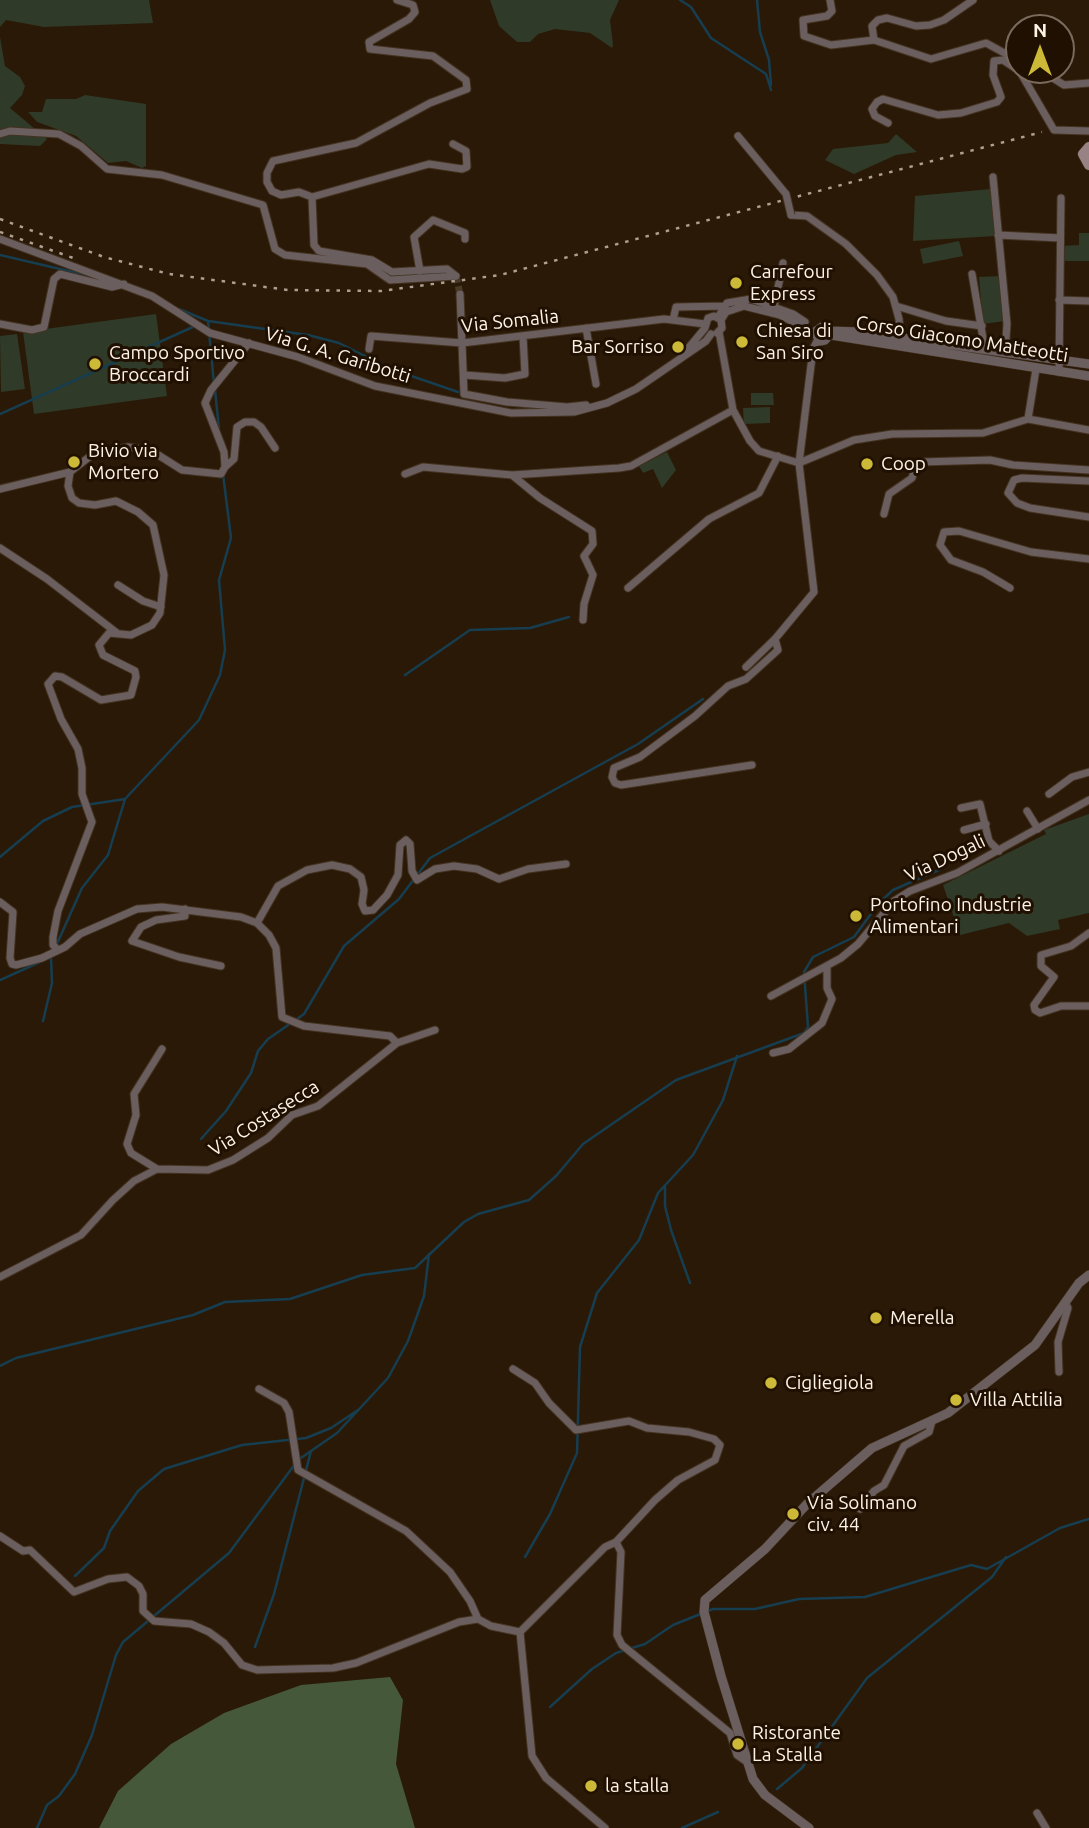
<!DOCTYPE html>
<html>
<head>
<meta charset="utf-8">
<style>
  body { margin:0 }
  #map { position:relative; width:1089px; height:1828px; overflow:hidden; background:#2a1906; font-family:Ubuntu,sans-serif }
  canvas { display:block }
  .north { position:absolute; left:1005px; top:14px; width:70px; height:70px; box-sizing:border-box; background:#201001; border:2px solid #796b5d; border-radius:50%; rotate:0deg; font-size:19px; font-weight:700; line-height:28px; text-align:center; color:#fef3e7 }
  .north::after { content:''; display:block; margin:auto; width:24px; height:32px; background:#cdb938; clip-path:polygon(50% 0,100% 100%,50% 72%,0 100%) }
</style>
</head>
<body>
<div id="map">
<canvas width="1089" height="1828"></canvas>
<div class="north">N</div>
</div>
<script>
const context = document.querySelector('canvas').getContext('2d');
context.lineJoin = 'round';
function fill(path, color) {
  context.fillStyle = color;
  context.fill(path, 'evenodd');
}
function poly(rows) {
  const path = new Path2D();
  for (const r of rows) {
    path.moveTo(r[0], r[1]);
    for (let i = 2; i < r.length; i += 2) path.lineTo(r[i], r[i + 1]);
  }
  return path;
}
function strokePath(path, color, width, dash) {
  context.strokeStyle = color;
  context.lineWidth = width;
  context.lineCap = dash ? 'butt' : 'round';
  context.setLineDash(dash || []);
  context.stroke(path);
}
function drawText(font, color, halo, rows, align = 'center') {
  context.font = font + ' Ubuntu,sans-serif';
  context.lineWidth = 6;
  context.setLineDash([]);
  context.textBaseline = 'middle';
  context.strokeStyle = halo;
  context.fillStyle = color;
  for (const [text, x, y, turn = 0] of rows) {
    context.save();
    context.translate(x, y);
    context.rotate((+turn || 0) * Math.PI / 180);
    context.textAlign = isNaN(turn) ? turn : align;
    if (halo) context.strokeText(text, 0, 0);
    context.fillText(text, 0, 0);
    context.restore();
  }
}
const green = poly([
  [0,0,149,0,153,23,44,27,6,20,0,27,0,36],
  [490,0,619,0,610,20,613,45,612,48,590,33,555,29,538,34,530,42,517,42,499,26],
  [0,37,5,66,20,77,25,86,22,95,10,108,47,139,40,146,0,144],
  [85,95,146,104,146,166,142,168,126,161,108,163,76,136,37,122,28,112,42,112,46,99,76,99],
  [896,134,917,152,896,155,854,174,825,160,833,149,888,143],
  [991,189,995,236,913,241,915,196],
  [1079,233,1089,233,1089,261,1062,261,1062,246,1079,245],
  [959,241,963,256,923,264,920,249],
  [1000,276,1005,321,983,324,979,277],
  [156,314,167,396,34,414,23,332],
  [17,334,25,389,1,392,0,336],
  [751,393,773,393,774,405,751,405],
  [770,407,770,423,744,424,743,408],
  [667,452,676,470,662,488,653,469,643,473,639,466],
  [1089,814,1089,913,1058,920,1060,929,1027,936,1009,923,960,935,943,885,1046,834,1044,830]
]);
const forest = poly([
  [390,1677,403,1700,396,1764,415,1828,99,1828,118,1791,171,1744,224,1713,301,1685]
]);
const stream = poly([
  [680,0,691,7,711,38,766,74,771,90],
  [757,0,760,32,769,60,771,85],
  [0,255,90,276],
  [179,309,208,321,308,335,339,343,391,369,458,392],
  [208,321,214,384],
  [215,390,219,429],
  [0,414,195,326],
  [405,675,470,630,530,628,569,617],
  [0,857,43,821,72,807,125,799],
  [56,946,82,888,108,855,125,799,199,720,220,675,225,650,219,580,231,538,223,474],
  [0,980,40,962],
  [43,1021,52,983,51,957],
  [201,1139,226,1111,251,1073,258,1051,268,1039,304,1014,344,946,399,899,430,858,638,744,703,699],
  [665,1187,665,1206,671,1230,690,1283],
  [0,1366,16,1358,193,1315,225,1302,290,1299,362,1275,415,1268,464,1222,478,1214,529,1200,556,1176,583,1144,676,1080,804,1033,808,1027,804,972,813,957,854,937,879,903,893,890,941,869],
  [525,1557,550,1514,577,1453,580,1347,597,1293,639,1240,658,1193,693,1155,723,1100,737,1056],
  [75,1576,104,1548,110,1531,138,1491,164,1469,242,1445,306,1438,331,1428,358,1410],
  [255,1647,274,1594,311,1451],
  [550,1707,592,1669,616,1653,645,1644,673,1625,713,1609,755,1609,799,1599,865,1597,971,1565,987,1569,1060,1528,1089,1519],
  [777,1789,802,1768,867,1678,992,1577,1006,1557],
  [37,1828,47,1805,59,1796,75,1774,92,1735,116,1655,123,1642,229,1553,298,1460,337,1433,388,1378,408,1341,424,1296,429,1254],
  [682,1828,718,1812]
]);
const minorTunnel = poly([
  [456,276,460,294]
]);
const minor = poly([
  [397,0,413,5,415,12,409,19,369,42,370,49,433,56,466,80,467,89,430,103,356,143,273,161,267,173,267,182,272,191,281,195,299,192,312,197,314,245,319,251,372,260,392,272,447,269,456,276],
  [830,0,832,11,827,16,803,20,804,36,831,45,874,40],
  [973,0,944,20,930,25,916,26,887,18,878,20,872,26,874,40,931,59,986,43,1008,55,1019,69],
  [1019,70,1054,130,1089,131],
  [1040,70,1064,85,1089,83],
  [888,123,875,116,872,109,877,102,883,99,938,115,961,113,997,102,1001,97,993,75,994,61,1003,60,1015,68],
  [0,134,10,131,59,134,81,146,107,169,162,175,263,205,275,249,285,255,367,264,390,280,456,276],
  [738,136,786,194],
  [993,177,1007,324,1005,353],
  [312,197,429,164,462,169,467,167,466,151,453,144],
  [791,215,807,216,846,244,877,275,893,297,899,319,901,342],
  [998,235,1060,238],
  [0,239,152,296,210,333,298,357,375,386,511,413,574,412,607,403,636,389,706,341,711,334],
  [420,271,414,237,433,220,465,233,465,239],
  [972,274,985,350],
  [460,294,464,394,507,402,567,407,586,405],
  [1059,300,1089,301],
  [896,306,946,321,982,326],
  [774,307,783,263],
  [720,314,727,303,751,299,793,314,805,322],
  [673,320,676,307,725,306],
  [0,324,32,330,44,327,54,279,60,274,112,287,124,284],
  [586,328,596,384],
  [719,332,733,410,750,441,759,451,799,463,854,440,892,434,983,433,1028,419,1089,430],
  [717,333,722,328,721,320,726,312,744,306,780,315,815,334],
  [369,349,371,336,462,343,664,319,705,324],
  [686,351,705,328,708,318,714,316,721,320],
  [1059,372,1061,198],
  [464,375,505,378,525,374,523,336],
  [1028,419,1036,369],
  [225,467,234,459,237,427,245,422,254,422,261,427,275,448],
  [405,474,423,467,512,475,619,468,631,466,733,410],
  [512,475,540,498,592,531,593,544,584,556,593,575,584,604,583,620],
  [1089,481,1022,478,1014,480,1008,493,1017,503,1030,508,1089,517],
  [0,489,70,472,93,454,128,447,152,451,182,470,221,474,225,467,224,452,205,403,211,390,249,343],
  [884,514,889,494,912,478,916,464,921,462,990,460,1013,465,1089,470],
  [0,548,47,579,117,633],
  [118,585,143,601,161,607],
  [628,588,709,519,759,493,778,456],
  [1010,588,983,572,951,560,940,545,944,532,959,531,1031,552,1089,559],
  [746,667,775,639,814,592,799,463,813,349,818,339],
  [752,765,621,785,615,783,612,777,614,768,640,757,695,716,728,686,746,679,778,650,775,639],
  [1049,794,1072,777,1089,772],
  [961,808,980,804,989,841,999,851],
  [1027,811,1038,829],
  [964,830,986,824],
  [0,902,13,912,10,958,12,964,16,965,42,958,65,947,80,934,137,909,162,907,241,917,257,923,269,935,276,948,282,1017,304,1026,390,1036,397,1043],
  [185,909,185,916,156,920,141,927,132,941,179,957,221,966],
  [257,923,278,886,307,870,332,865,350,869,361,877,364,890,362,904,365,911,373,910,387,895,398,875,400,845,406,840,410,844,412,871,417,880,435,869,454,866,477,869,499,879,528,869,566,864],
  [1089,933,1071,946,1041,955,1041,966,1054,977,1034,1005,1035,1010,1040,1013,1061,1006,1089,1006],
  [57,949,53,945,53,937,58,911,92,822,82,794,82,768,78,749,61,719,48,684,55,676,62,677,101,700,131,695,136,677,135,671,103,655,99,645,109,633,131,635,152,625,160,613,164,575,153,525,138,512,116,501,95,505,79,503,72,498,68,486,70,472],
  [771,996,841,958,858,944,894,901,910,891,957,873,1089,800],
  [773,1053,789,1049,822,1023,832,999,827,988,827,966],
  [157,1169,131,1153,127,1144,136,1115,134,1094,162,1049],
  [0,1277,81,1235,113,1200,134,1181,157,1169,208,1170,233,1160,268,1138,292,1115,318,1106,397,1043,435,1030],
  [513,1369,535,1383,549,1403,576,1430,629,1421,647,1428,689,1432,714,1439,720,1445,715,1460,678,1480,655,1500,616,1542,605,1547,520,1632,532,1756,546,1778,605,1828],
  [1059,1372,1058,1342,1068,1308,1065,1302],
  [259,1389,284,1403,289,1412,298,1470,406,1531,450,1572,470,1601,478,1619,491,1626,520,1632],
  [860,1509,874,1491,884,1485,904,1446,929,1432,932,1421],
  [0,1536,23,1551,30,1550,74,1592,108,1579,127,1577,139,1586,143,1594,143,1611,154,1621,191,1624,209,1632,224,1643,242,1665,257,1670,333,1668,356,1663,459,1622,478,1619],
  [616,1542,621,1552,617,1635,622,1645,730,1733,737,1755,747,1762],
  [1037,1813,1046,1828]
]);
const tertiary = poly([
  [829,335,825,340,820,341,815,332,822,327,829,331,860,332,1089,364],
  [831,335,1089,376],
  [809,1828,765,1795,753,1779,721,1676,704,1612,705,1600,765,1549,807,1504,872,1448,948,1413,1035,1345,1079,1283,1089,1275]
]);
const secondary = poly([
  [1089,147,1083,154,1089,165]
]);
const rail = poly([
  [0,219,104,257,169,274,288,290,381,291,500,275,1042,132],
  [0,232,79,260]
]);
const minorBridge = poly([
  [786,194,791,215]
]);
const markers = [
  [736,283,7,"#cdb938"],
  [742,342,7,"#cdb938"],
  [678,347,7,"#cdb938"],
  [95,364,7,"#cdb938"],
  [74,462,7,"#cdb938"],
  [867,464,7,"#cdb938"],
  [856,916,7,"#cdb938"],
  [876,1318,7,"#cdb938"],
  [771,1383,7,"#cdb938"],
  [956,1400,7,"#cdb938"],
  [793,1514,7,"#cdb938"],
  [738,1744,7,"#cdb938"],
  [591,1786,7,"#cdb938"]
];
const poiNames = [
  ["Carrefour",750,272],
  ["Express",750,294],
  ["Chiesa di",756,331],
  ["San Siro",756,353],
  ["Bar Sorriso",664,347,"right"],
  ["Campo Sportivo",109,353],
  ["Broccardi",109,375],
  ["Bivio via",88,451],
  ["Mortero",88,473],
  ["Coop",881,464],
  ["Portofino Industrie",870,905],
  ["Alimentari",870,927],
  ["Merella",890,1318],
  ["Cigliegiola",785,1383],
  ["Villa Attilia",970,1400],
  ["Via Solimano",807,1503],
  ["civ. 44",807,1525],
  ["Ristorante",752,1733],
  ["La Stalla",752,1755],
  ["la stalla",605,1786]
];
const streetNames = [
  ["Via Somalia",510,321,-6],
  ["Corso Giacomo Matteotti",962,339,9],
  ["Via G. A. Garibotti",338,355,17],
  ["Via Dogali",945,858,-25],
  ["Via Costasecca",264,1118,-32]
];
fill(green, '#2f3a28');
fill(forest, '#455839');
strokePath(stream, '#163e50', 2.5);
strokePath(minorTunnel, '#4a3a28', 7, [7, 3.5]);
strokePath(minor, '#433321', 9);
strokePath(tertiary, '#433321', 10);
strokePath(secondary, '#433321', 11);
strokePath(minor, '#6b5e5f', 7);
strokePath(tertiary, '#6b5e5f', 9);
strokePath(secondary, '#988284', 10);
strokePath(rail, '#ad9f91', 2.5, [3.5, 7]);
strokePath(minorBridge, '#433321', 9, []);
strokePath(minorBridge, '#6b5e5f', 7);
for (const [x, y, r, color] of markers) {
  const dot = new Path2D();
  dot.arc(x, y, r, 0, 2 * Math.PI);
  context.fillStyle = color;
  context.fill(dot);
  strokePath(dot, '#201001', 2.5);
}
drawText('19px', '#fef3e7', '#201001', poiNames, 'left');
drawText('19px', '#fef3e7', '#201001', streetNames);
</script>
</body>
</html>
